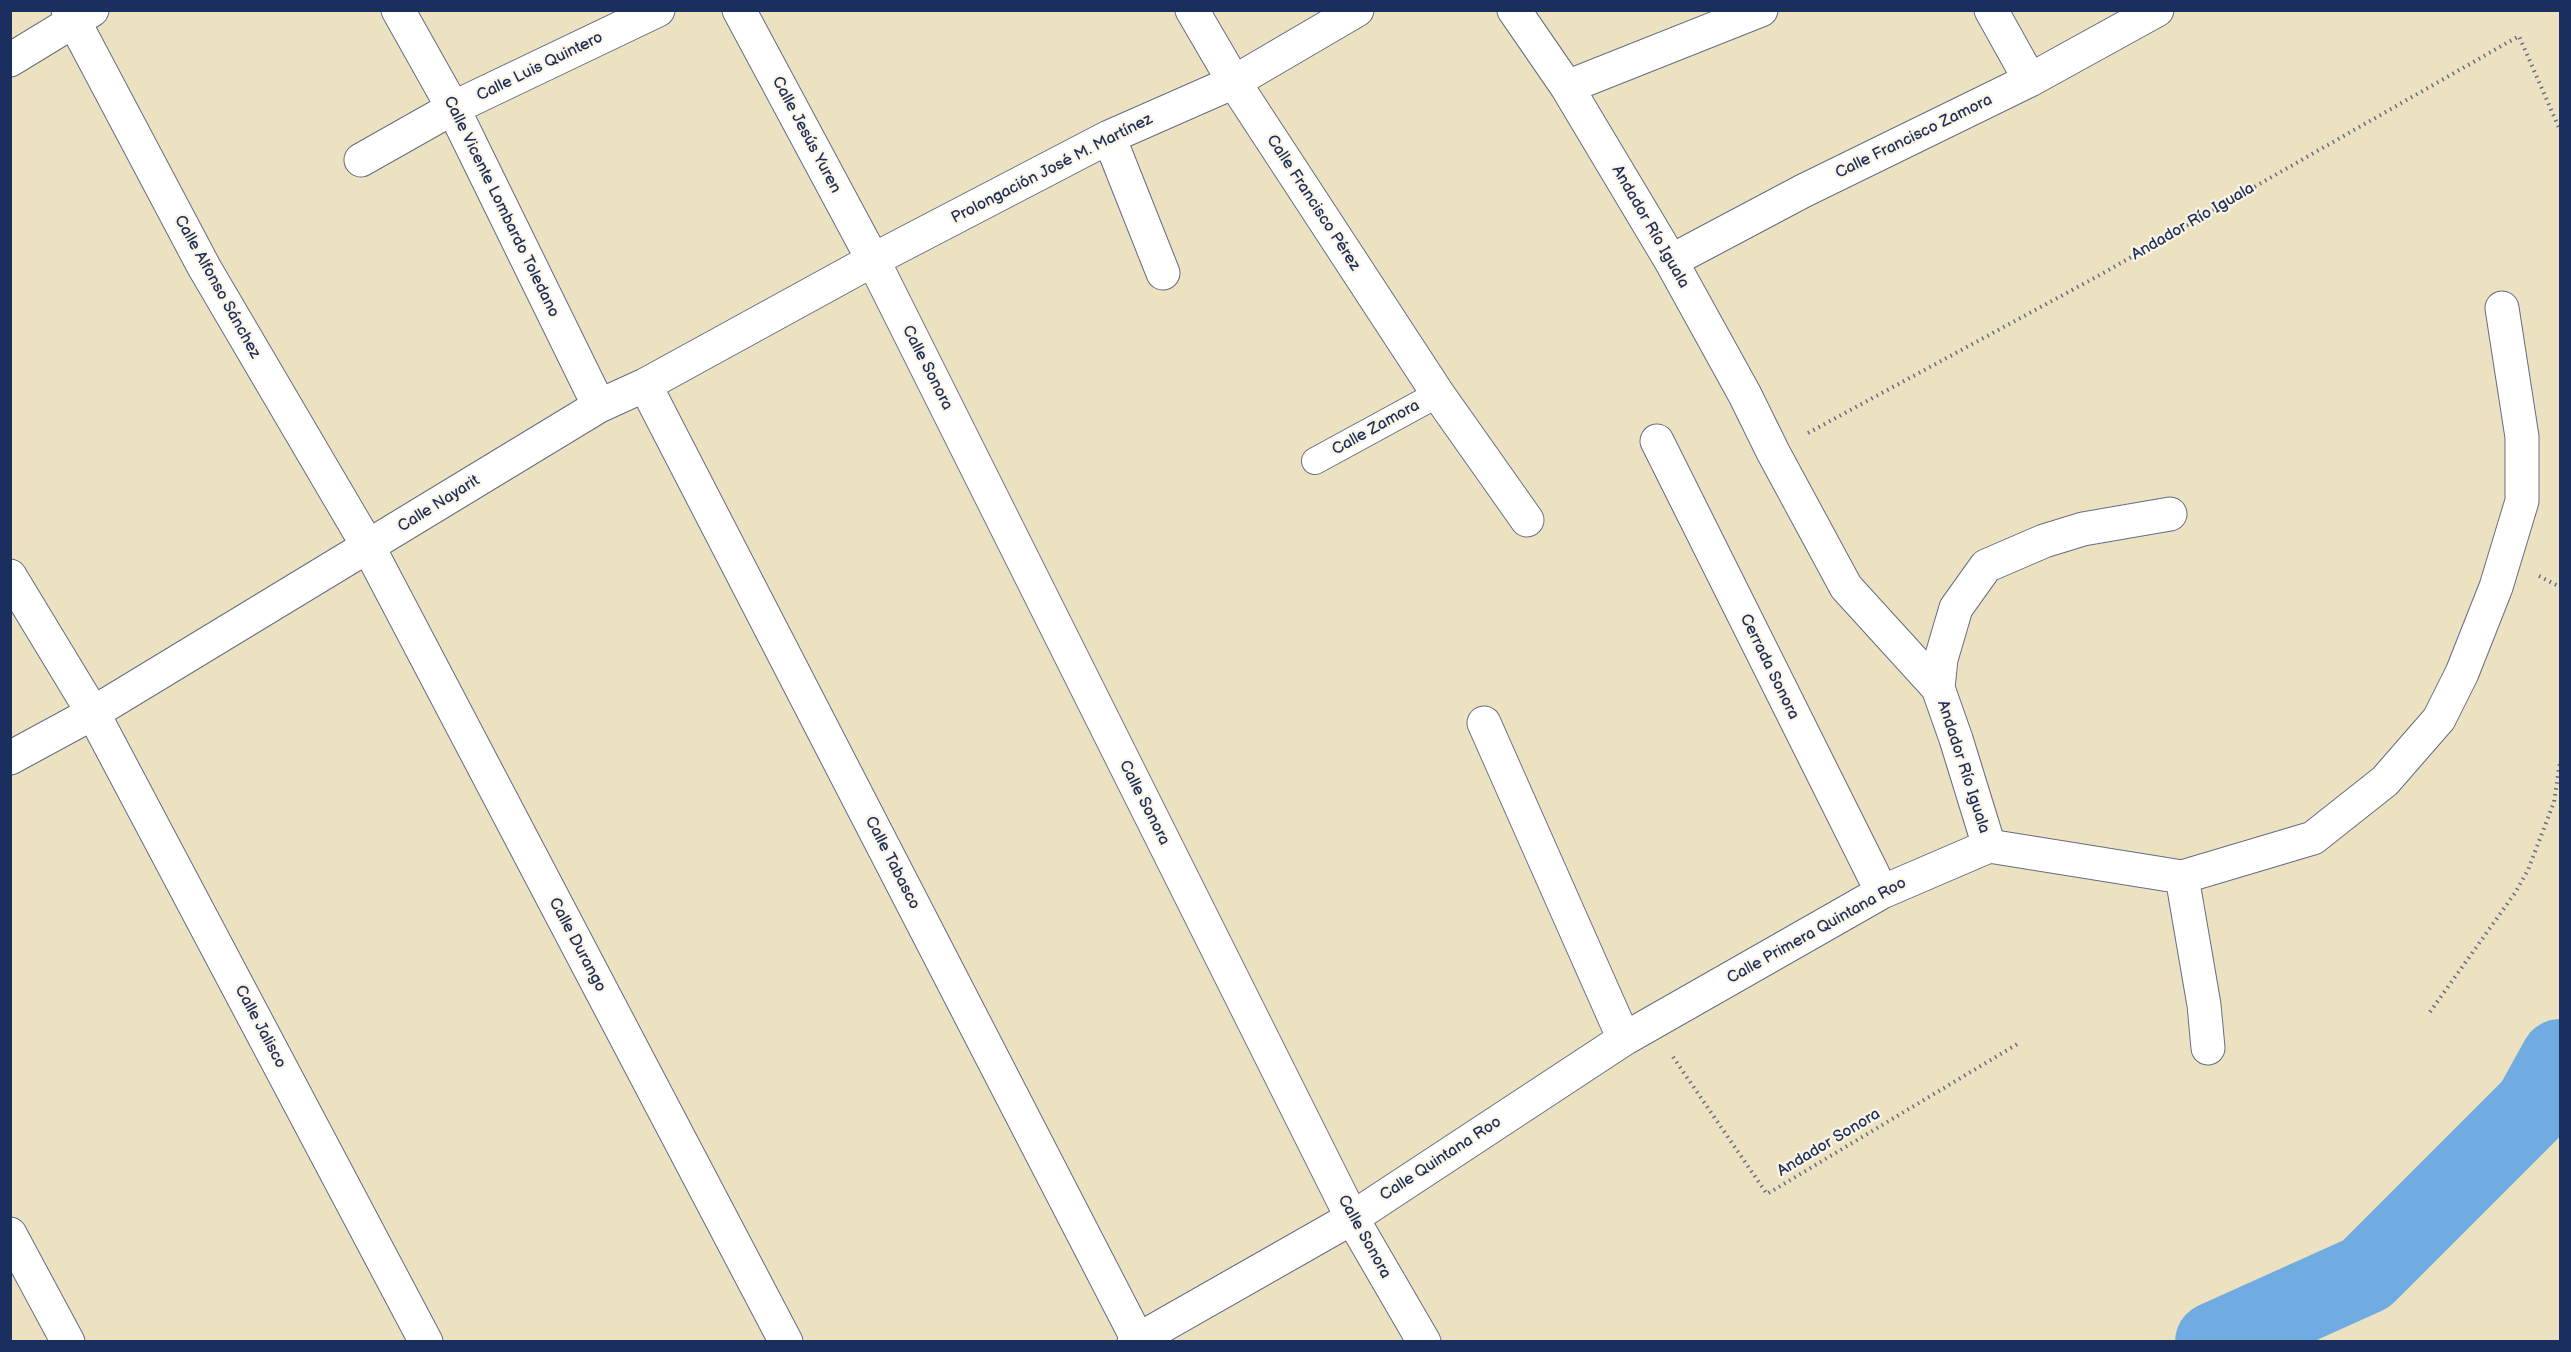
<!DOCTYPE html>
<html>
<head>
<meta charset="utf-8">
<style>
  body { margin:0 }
  #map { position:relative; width:2571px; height:1352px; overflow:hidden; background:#ece2c1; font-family:"Balsamiq Sans",sans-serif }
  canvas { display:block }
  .frame { position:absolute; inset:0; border:12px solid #1b2f5e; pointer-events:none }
</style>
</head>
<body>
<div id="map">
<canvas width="2571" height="1352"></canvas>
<div class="frame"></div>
</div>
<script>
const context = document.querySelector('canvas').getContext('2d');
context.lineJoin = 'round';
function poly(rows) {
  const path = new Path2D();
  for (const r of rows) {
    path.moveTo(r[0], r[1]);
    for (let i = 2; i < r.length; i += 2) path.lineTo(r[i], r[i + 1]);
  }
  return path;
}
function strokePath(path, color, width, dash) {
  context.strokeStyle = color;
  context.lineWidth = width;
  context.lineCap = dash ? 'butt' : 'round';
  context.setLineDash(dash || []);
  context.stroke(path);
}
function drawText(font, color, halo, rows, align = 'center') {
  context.font = font + ' "Balsamiq Sans",sans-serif';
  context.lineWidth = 4.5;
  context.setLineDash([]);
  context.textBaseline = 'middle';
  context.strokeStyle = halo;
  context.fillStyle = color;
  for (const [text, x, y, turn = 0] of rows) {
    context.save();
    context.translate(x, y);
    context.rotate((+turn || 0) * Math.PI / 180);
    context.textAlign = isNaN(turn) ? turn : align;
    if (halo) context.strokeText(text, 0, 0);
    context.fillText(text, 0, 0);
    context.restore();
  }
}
const river = poly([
  [2215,1342,2366,1274,2534,1106,2560,1059]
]);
const path = poly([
  [1808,433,2098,276,2519,36,2560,130],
  [2539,576,2560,587],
  [2430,1012,2515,893,2528,870,2554,802,2560,762],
  [1673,1057,1767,1194,2019,1043]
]);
const service = poly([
  [1315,461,1438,394]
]);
const minor = poly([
  [68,10,204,267,369,548,786,1342],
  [398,10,453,108,599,406],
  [739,10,873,260,1352,1218,1424,1342],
  [1192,10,1234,82,1438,394,1527,520],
  [1514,10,1567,87,1671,261,1745,395,1773,452,1846,587,1938,688],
  [1991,10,2030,80],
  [10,60,92,10],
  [1567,87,1761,10],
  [1109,137,1163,273],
  [361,160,453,108,658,10],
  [1671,261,1803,191,2030,80,2157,10],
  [645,385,1139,1342],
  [1657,441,1882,892],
  [10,576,93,713,426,1342],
  [1484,723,1624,1039],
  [10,758,93,713,599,406,645,385,873,260,1109,137,1234,82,1357,10],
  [1989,846,1956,739,1938,688,1941,659,1956,608,1986,566,2044,541,2083,529,2170,514],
  [2182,877,2204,1005,2208,1048],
  [10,1234,68,1342],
  [1134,1342,1352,1218,1624,1039,1882,892,1989,846,2182,877,2313,838,2385,781,2439,719,2462,673,2496,587,2522,501,2522,437,2502,308]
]);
const streetNames = [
  ["Calle Luis Quintero",540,67,-26],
  ["Calle Jesús Yuren",806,135,62],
  ["Calle Francisco Zamora",1914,137,-26],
  ["Prolongación José M. Martínez",1052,169,-27],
  ["Calle Francisco Pérez",1313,203,57],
  ["Calle Vicente Lombardo Toledano",501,207,64],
  ["Andador Río Iguala",2193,222,-30],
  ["Andador Río Iguala",1650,227,60],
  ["Calle Alfonso Sánchez",217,287,61],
  ["Calle Sonora",927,368,63],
  ["Calle Zamora",1376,428,-29],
  ["Calle Nayarit",439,504,-32],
  ["Cerrada Sonora",1769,667,64],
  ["Andador Río Iguala",1963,767,72],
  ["Calle Sonora",1144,803,63],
  ["Calle Tabasco",892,863,63],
  ["Calle Primera Quintana Roo",1817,931,-29],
  ["Calle Durango",577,945,62],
  ["Calle Jalisco",260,1027,62],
  ["Andador Sonora",1829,1143,-31],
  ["Calle Quintana Roo",1441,1159,-33],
  ["Calle Sonora",1364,1237,61]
];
strokePath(river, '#70ace2', 80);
strokePath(service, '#646e81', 28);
strokePath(minor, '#646e81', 35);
strokePath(path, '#646e81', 4, [1.5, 4.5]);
strokePath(service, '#fff', 26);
strokePath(minor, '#fff', 33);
drawText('16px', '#1b2f5e', '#fcf5e5', streetNames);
</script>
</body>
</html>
